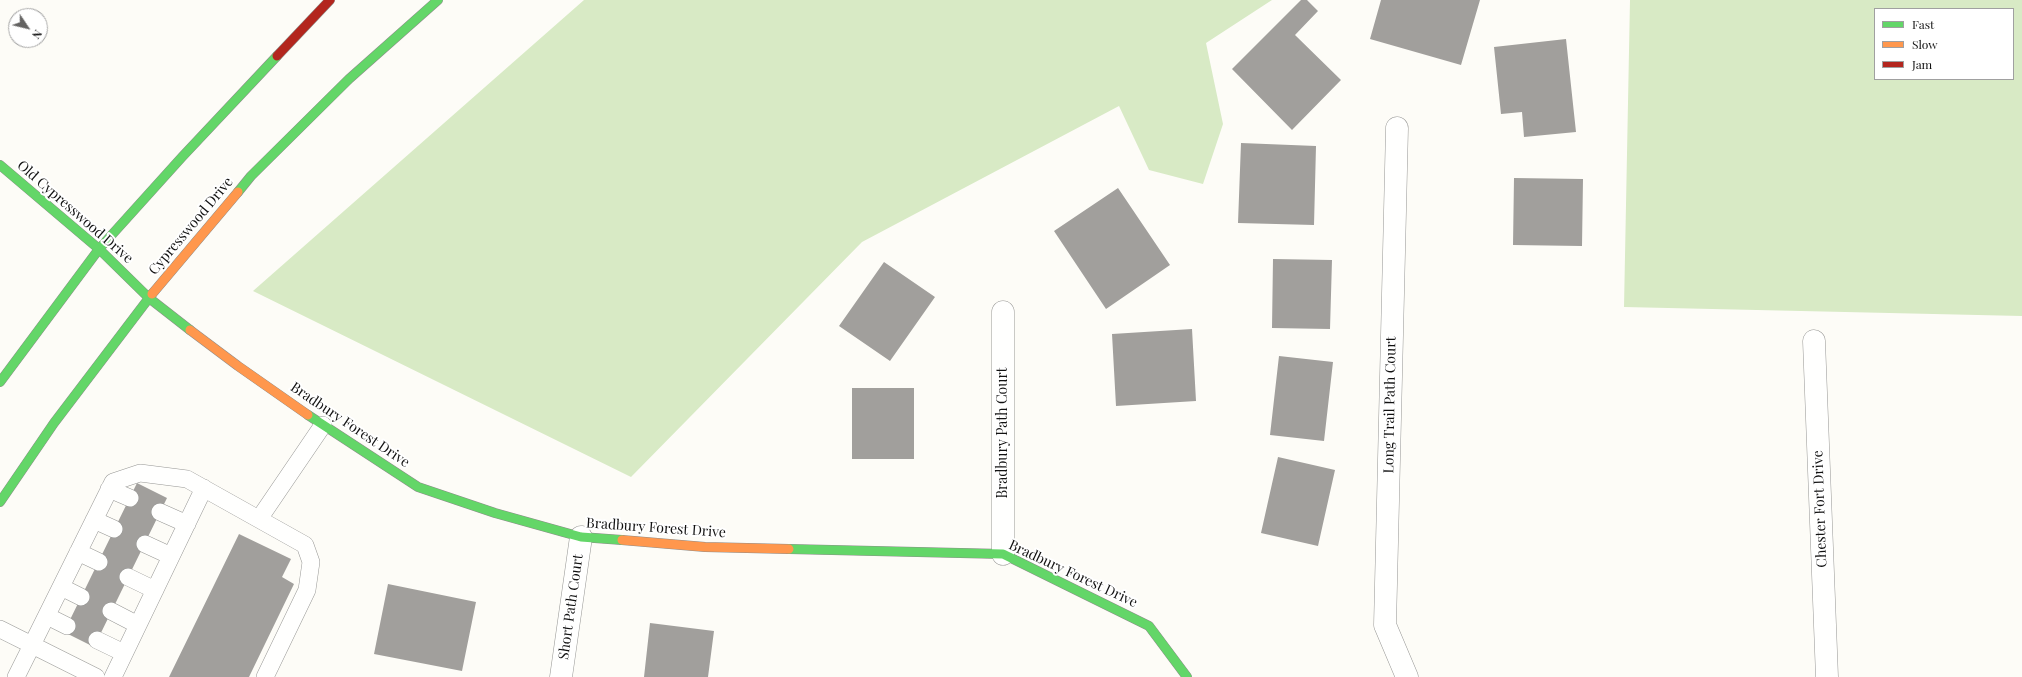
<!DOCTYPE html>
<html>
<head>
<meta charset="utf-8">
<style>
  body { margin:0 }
  #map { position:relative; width:2022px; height:677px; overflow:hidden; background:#fdfcf7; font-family:"Playfair Display",serif }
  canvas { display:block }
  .legend { position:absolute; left:1874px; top:8px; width:140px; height:72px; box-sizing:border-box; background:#fff; border:1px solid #a0a0a0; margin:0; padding:5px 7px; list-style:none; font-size:12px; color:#111 }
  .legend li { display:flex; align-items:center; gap:8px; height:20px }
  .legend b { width:20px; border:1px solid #a0a0a0 }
  .north { position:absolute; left:8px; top:8px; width:40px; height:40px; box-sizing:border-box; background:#fff; border:1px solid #a0a0a0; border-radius:50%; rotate:125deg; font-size:11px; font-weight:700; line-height:16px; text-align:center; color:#111 }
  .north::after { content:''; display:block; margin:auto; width:14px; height:18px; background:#646362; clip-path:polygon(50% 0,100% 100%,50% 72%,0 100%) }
</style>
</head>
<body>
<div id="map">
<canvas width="2022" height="677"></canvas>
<ul class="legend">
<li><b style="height:5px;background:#63d668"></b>Fast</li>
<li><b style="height:5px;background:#ff974d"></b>Slow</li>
<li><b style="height:5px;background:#b3261e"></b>Jam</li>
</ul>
<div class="north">N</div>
</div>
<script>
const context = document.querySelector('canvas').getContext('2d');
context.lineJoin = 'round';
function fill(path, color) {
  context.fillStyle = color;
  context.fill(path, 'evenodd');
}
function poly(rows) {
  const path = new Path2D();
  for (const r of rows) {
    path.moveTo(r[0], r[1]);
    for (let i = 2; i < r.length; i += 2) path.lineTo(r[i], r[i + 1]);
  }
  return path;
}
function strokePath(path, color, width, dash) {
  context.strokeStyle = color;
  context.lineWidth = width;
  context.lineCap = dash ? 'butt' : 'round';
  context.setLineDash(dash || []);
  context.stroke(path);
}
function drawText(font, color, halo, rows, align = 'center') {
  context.font = font + ' "Playfair Display",serif';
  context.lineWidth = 4;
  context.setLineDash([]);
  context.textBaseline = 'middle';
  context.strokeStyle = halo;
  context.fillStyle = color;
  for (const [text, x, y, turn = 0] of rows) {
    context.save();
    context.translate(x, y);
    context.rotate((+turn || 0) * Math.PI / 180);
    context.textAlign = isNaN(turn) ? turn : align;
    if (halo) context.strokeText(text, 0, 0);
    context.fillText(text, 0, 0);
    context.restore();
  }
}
const forest = poly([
  [584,0,1272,0,1206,43,1223,124,1203,184,1149,170,1119,106,862,242,631,477,253,291],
  [1630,0,2022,0,2022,316,1624,307],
  [1875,9,2013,9,2013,79,1875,79]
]);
const building = poly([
  [1301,0,1307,0,1318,11,1295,35,1341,80,1292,130,1232,69],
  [1381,0,1480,0,1461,65,1370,39],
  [1566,39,1576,132,1524,137,1522,112,1501,114,1494,47],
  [1241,143,1316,146,1314,225,1238,223],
  [1514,178,1583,179,1582,246,1513,245],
  [1118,188,1170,265,1106,309,1054,231],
  [1273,259,1332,260,1330,329,1272,328],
  [884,262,935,297,890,361,839,326],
  [1192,329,1196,401,1116,406,1112,334],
  [1279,356,1333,362,1324,441,1270,435],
  [852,388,914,388,914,459,852,459],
  [1278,457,1335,470,1318,546,1261,533],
  [137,483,167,498,94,647,64,632],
  [239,534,291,559,282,577,294,584,249,677,169,677],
  [388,584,476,602,462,671,374,654],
  [650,623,714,631,708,677,644,677]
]);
const lane = poly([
  [109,489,130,498],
  [160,512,187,524],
  [259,519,323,425],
  [94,520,114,529],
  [145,544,171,556],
  [78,552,99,562],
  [128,577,155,590],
  [61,587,81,597],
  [111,611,138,625],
  [47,616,67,626],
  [0,629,32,645,16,677],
  [97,640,124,653],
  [96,677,32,645,113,482,140,473,187,479,305,545,311,562,307,590,265,677],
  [113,677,204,488]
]);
const street = poly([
  [1397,128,1385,625,1407,677],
  [1814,341,1827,677],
  [1003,554,1003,312],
  [561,677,581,537]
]);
const fast = poly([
  [0,165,99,249,149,298,190,330],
  [238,192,251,176,349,79,438,0],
  [0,382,99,249,182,157,277,56],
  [308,415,418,487,495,513,581,537,622,540],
  [0,502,54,423,152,294],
  [789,549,1003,554,1149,626,1187,677]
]);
const slow = poly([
  [152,294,238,192],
  [190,330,238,366,308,415],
  [622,540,705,547,789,549]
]);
const jam = poly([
  [277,56,330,0]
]);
const streetNames = [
  ["Old Cypresswood Drive",75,212,41],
  ["Cypresswood Drive",191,226,-50],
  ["Long Trail Path Court",1390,405,-89],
  ["Bradbury Forest Drive",350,425,34],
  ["Bradbury Path Court",1003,433,-90],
  ["Chester Fort Drive",1820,509,-92],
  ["Bradbury Forest Drive",656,528,4],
  ["Bradbury Forest Drive",1073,574,25],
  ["Short Path Court",571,607,-82]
];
fill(forest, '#d8eac5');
fill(building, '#a19f9c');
strokePath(lane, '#979795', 18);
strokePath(street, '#979795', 23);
strokePath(fast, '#8e8d8b', 10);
strokePath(slow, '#8e8d8b', 10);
strokePath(jam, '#8e8d8b', 10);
strokePath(lane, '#fffffe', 17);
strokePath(street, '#fffffe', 22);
strokePath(fast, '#63d668', 9);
strokePath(slow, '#ff974d', 9);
strokePath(jam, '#b3261e', 9);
drawText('14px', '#111', '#fff', streetNames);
</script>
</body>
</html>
